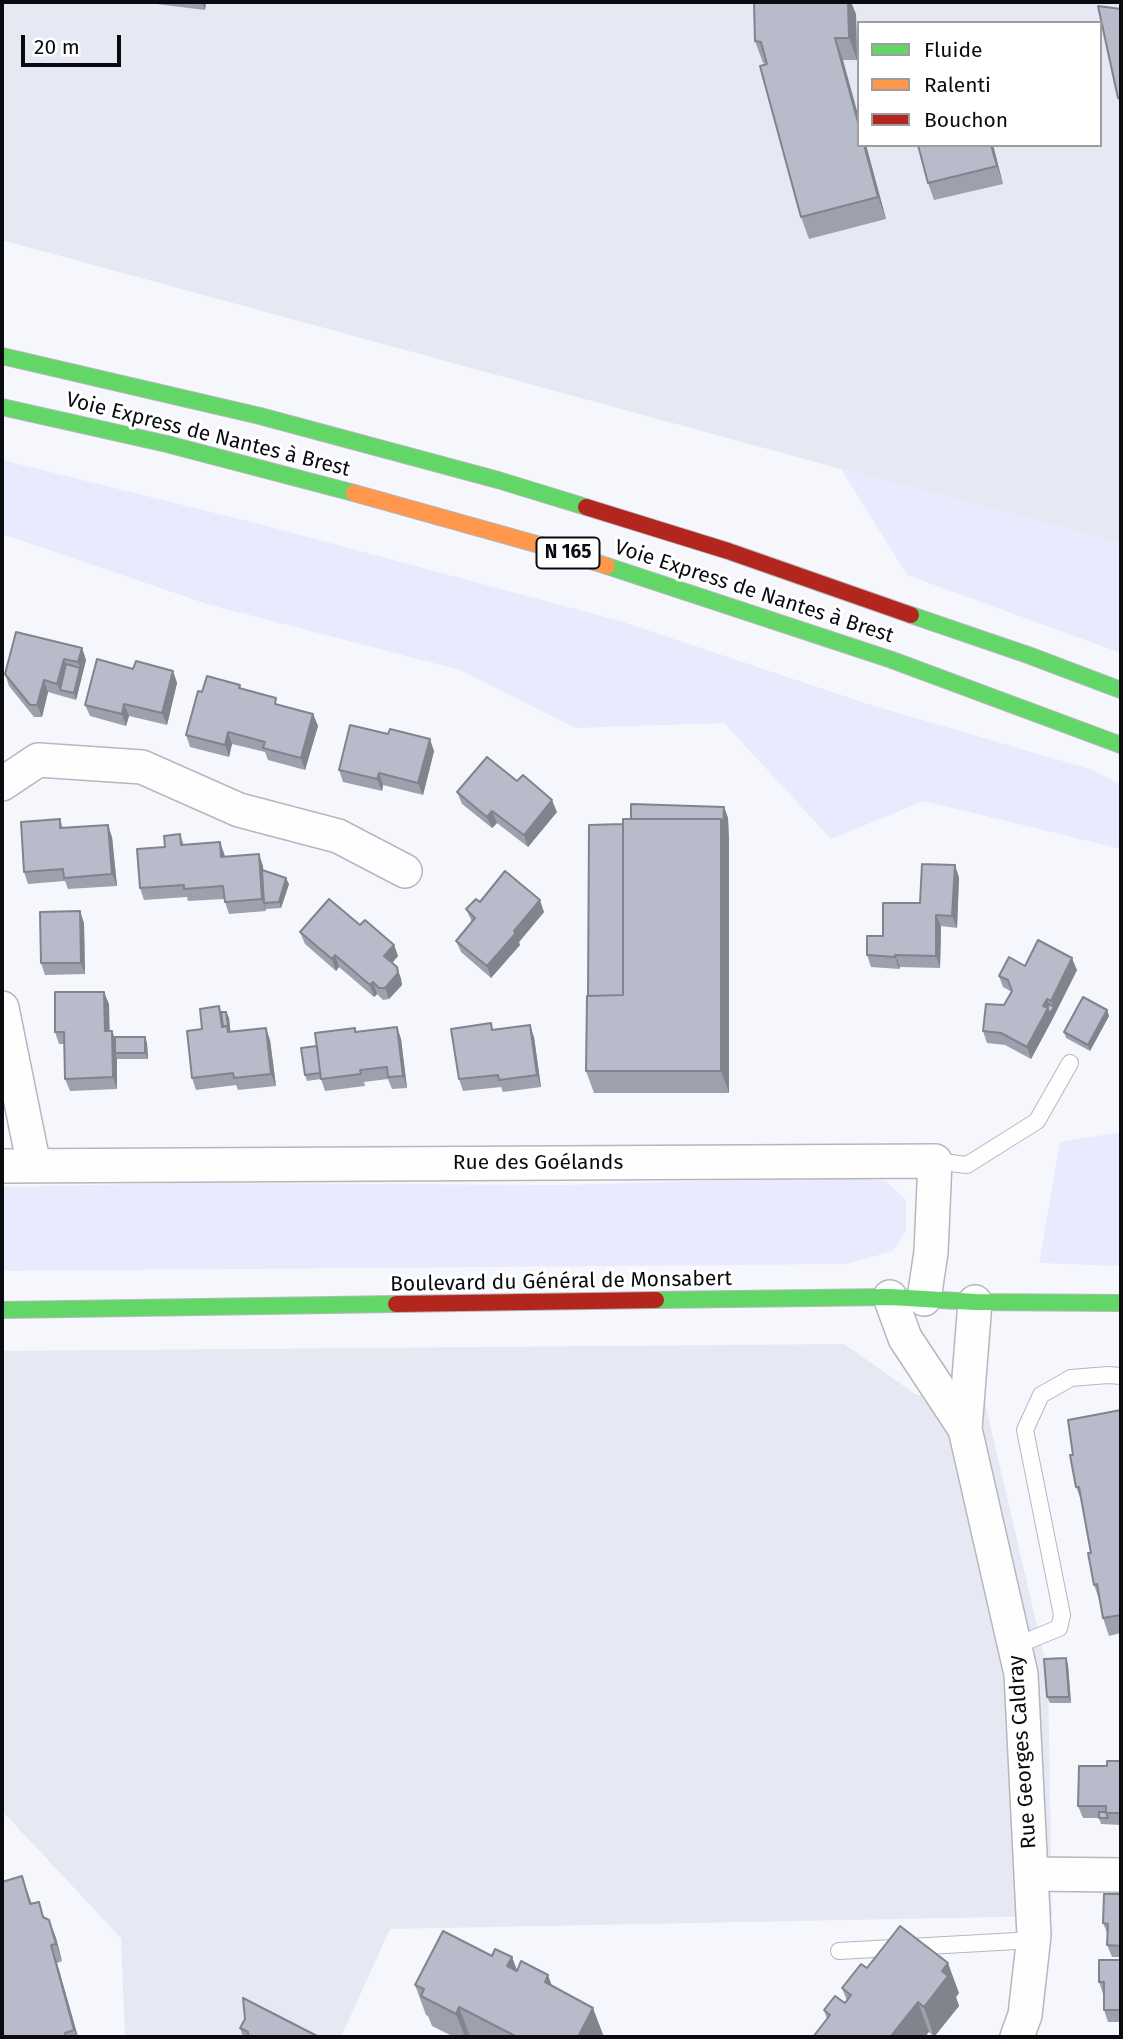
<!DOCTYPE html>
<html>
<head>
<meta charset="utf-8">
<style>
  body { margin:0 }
  #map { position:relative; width:1123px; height:2039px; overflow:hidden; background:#f6f7fc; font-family:"Fira Sans",sans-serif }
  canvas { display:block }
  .frame { position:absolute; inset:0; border:4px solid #090b11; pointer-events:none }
  .legend { position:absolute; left:857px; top:21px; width:245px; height:126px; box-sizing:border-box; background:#fff; border:2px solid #9d9da0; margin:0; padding:9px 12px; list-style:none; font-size:21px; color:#090b11 }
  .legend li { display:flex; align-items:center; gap:14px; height:35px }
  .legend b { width:35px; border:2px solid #9d9da0 }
  .scale { position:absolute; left:21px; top:35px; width:100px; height:32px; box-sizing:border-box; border:4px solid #090b11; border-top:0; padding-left:9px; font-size:21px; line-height:24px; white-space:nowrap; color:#090b11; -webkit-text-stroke:5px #fff; paint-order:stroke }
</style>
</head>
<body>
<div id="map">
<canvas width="1123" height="2039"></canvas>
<div class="frame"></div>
<ul class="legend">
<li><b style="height:9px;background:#63d668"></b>Fluide</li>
<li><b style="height:9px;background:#ff974d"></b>Ralenti</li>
<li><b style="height:9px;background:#b3261e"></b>Bouchon</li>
</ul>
<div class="scale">20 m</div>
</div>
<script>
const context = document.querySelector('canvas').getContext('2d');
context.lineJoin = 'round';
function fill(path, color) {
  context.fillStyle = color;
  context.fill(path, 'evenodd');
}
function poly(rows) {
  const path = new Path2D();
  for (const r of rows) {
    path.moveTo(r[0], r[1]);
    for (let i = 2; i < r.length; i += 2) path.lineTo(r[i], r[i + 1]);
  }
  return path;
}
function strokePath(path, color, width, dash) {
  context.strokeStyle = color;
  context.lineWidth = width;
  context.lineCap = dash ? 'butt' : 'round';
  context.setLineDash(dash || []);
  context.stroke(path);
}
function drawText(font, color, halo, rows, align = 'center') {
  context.font = font + ' "Fira Sans",sans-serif';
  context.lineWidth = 6;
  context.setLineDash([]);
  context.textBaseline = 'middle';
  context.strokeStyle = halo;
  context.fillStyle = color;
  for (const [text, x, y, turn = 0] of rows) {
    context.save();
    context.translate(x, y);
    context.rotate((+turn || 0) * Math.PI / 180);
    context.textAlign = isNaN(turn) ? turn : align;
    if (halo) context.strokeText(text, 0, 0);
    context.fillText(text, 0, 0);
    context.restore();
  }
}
const built = poly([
  [2,2,1121,2,1121,543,841,469,2,240],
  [859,23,1100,23,1100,145,859,145],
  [844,1344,917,1395,983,1394,1048,1673,1052,1916,390,1929,341,2037,125,2037,121,1938,2,1811,2,1351]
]);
const green = poly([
  [2,460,263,525,620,621,871,705,1093,770,1121,785,1121,849,924,801,831,839,724,723,575,728,460,670,207,604,2,534],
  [841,469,1121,543,1121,653,907,575],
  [1121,1132,1121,1266,1039,1263,1060,1142],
  [850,1177,886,1181,906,1200,906,1231,893,1251,847,1264,2,1271,2,1187,177,1183,563,1185]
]);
const lane = poly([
  [935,1161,967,1165,1037,1121,1070,1063],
  [1015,1646,1059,1628,1062,1615,1025,1430,1041,1395,1071,1378,1108,1375,1121,1376],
  [839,1951,1034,1940]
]);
const street = poly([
  [2,784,38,760,142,767,239,810,338,836,405,871],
  [2,1008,34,1166],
  [2,1166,935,1161,931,1252,924,1299],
  [890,1297,905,1338,965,1429],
  [975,1302,965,1429,1021,1674,1034,1935,1025,2015,1017,2037],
  [1031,1874,1121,1875]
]);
const fast = poly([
  [2,356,260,416,498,480,586,507],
  [2,407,167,444,354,493],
  [607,566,892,660,1121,745],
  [911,615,1028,655,1121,690],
  [656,1300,890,1297,975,1302,1121,1303],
  [2,1310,396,1304]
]);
const slow = poly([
  [354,493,554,549,607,566]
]);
const jam = poly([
  [586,507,728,551,911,615],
  [396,1304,656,1300]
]);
const wall = poly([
  [140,2,206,2,205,10],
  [1121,9,1121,108,1118,98],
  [856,14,857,60,843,60,859,145,866,145,886,219,809,239,801,217,767,64,763,63,755,41],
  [993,145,1003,184,934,200,928,183],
  [82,648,86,660,76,700,48,692,42,717,34,717,9,686,5,674],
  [133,669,173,671,177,683,167,725,129,716,126,726,90,716,85,705],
  [240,685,241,689,279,705,313,714,318,726,305,770,268,760,265,752,232,744,229,757,190,747,186,735,202,692],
  [434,751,423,795,383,785,382,791,343,782,339,770],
  [517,781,557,812,528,847,497,823,492,828,462,804,457,792],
  [724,807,728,818,729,841,729,1093,594,1093,586,1071,623,824,631,819],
  [60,819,63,828,112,837,117,886,68,889,65,881,28,884,24,872],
  [180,834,184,845,220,842,225,856,263,866,263,871,289,884,281,908,266,909,266,911,229,914,224,899,188,901,187,897,144,900,140,888,165,847],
  [959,877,957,928,941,926,940,968,900,967,899,969,871,967,867,955,883,936,920,903],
  [480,902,544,912,519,942,520,945,491,978,461,952,456,941,472,922,466,909],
  [84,923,85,974,45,975,41,963],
  [360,925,394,945,398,956,392,963,397,967,401,979,402,985,389,999,383,1000,377,994,374,997,339,967,336,971,305,944,300,932],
  [1025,966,1077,970,1052,1020,1031,1059,1005,1045,987,1043,983,1031,1004,1005,1012,992,1003,987,999,976],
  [109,1004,109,1031,115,1037,145,1037,147,1043,148,1059,117,1059,117,1089,70,1091,65,1079,64,1044,59,1044,55,1032],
  [219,1006,221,1012,226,1012,229,1018,230,1032,270,1040,276,1086,238,1090,236,1085,196,1090,192,1078,202,1029],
  [1107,1010,1109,1016,1090,1051,1066,1038,1064,1032],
  [397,1027,401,1039,407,1088,392,1089,388,1079,364,1082,365,1086,325,1091,321,1079,307,1081,305,1075,317,1046,356,1032],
  [493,1030,534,1037,541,1087,503,1092,501,1087,463,1091,459,1079],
  [1121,1410,1121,1633,1109,1636,1103,1618,1100,1602,1094,1585,1091,1553,1083,1505,1076,1487,1073,1455],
  [1066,1658,1068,1665,1071,1703,1050,1703,1047,1697],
  [1121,1761,1121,1825,1101,1824,1099,1818,1083,1818,1078,1806,1107,1766],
  [22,1876,32,1904,45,1918,49,1920,56,1938,62,1961,57,1963,78,2037,2,2037],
  [1121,1894,1121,1957,1112,1957,1107,1945,1108,1935,1103,1923],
  [492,1956,512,1957,517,1970,552,1986,604,2037,454,2037,432,2026,428,2016,426,2015,415,1985],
  [1121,1960,1121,2022,1108,2022,1104,2010,1104,1994,1103,1994,1099,1982],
  [867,1968,959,1993,956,1997,959,2006,934,2037,929,2032,827,2019,824,2010,845,2003,847,2001,842,1988],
  [240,2028,319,2037,243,2037]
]);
const shadedWall = poly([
  [202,2,206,2,205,10],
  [848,2,851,2,856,14,857,60,849,38],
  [835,38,843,60,859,118,859,126],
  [864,145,866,145,886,219,878,197],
  [991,145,993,145,1003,184,997,166],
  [82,648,86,660,76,700,74,693,80,668,78,662],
  [64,659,68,670,60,690,57,684],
  [173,671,177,683,167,725,162,713],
  [44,680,48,692,42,717,37,705],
  [124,704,129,716,126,726,122,714],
  [313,714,318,726,305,770,301,758],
  [228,732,232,744,229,757,225,745],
  [430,739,434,751,423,795,418,783],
  [379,773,383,785,382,791,377,779],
  [552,800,557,812,528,847,524,835],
  [724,807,728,818,729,841,729,1093,721,1071,721,819],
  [492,811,497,823,492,828,487,817],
  [108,825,112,837,117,886,112,874],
  [220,842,224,854,226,868,221,857],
  [259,854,263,866,266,903,264,903,266,911,262,899],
  [955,865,959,877,957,928,952,916],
  [286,878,289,884,281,908,279,902],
  [540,900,544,912,519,942,520,945,491,978,487,966,514,931],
  [80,911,84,923,85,974,81,963],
  [936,915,941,926,940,968,936,956],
  [394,945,398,956,388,968,384,956],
  [335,955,339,967,336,971,332,959],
  [895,955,900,967,899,969,895,957],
  [1072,958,1077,970,1052,1020,1050,1014,1054,1007,1051,1001],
  [397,967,401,979,402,985,389,999,385,988],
  [373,982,377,994,374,997,370,985],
  [104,992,109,1004,110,1043,105,1031],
  [1047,999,1051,1011,1050,1013,1052,1020,1031,1059,1027,1047],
  [1107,1010,1109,1016,1090,1051,1088,1045],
  [226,1012,229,1018,232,1044,228,1032],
  [530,1025,534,1037,541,1087,537,1075],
  [397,1027,401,1039,407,1088,403,1076],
  [266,1028,270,1040,276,1086,271,1074],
  [112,1031,117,1043,115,1053,117,1059,117,1089,113,1077],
  [145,1037,147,1043,148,1059,145,1053],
  [1066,1658,1068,1665,1071,1703,1069,1697],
  [49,1920,56,1938,62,1961,56,1944],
  [51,1945,57,1963,78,2037,74,2030],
  [512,1957,523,1987,507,1966],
  [948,1963,959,1993,956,1997,959,2006,934,2037,924,2007,942,1971],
  [548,1975,559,2005,545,1982],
  [918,2002,929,2032,925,2037,890,2037],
  [459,2007,470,2037,465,2037,456,2014],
  [593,2008,604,2037,578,2037]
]);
const building = poly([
  [754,2,848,2,849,38,835,38,859,126,859,145,864,145,878,197,801,217,760,66,767,64,761,42,755,41,754,2],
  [1098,6,1121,9,1121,97,1118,98,1098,6],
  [918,145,991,145,997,166,928,183,918,145],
  [16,632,82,648,78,662,64,659,57,684,44,680,37,705,30,705,5,674,16,632],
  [97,659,133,669,136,661,173,671,162,713,124,704,122,714,85,705,97,659],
  [66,664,80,668,74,693,60,690,66,664],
  [207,676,240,685,239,688,276,698,275,704,313,714,301,758,263,748,265,742,228,732,225,745,186,735,198,691,202,692,207,676],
  [350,725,388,734,390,729,430,739,418,783,379,773,377,779,339,770,350,725],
  [487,757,517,781,523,775,552,800,524,835,492,811,487,817,457,792,487,757],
  [631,804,724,807,723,827,721,819,631,819,631,804],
  [60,819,60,828,108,825,112,874,64,878,63,869,24,872,21,822,60,819],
  [623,819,721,819,721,1071,586,1071,587,996,623,995,623,819],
  [623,824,623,995,588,996,589,825,623,824],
  [180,834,181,845,220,842,221,857,259,854,262,899,225,902,223,886,184,889,184,885,140,888,137,849,165,847,164,836,180,834],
  [922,864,955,865,952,916,936,915,936,956,895,955,895,957,867,955,867,936,883,936,883,903,920,903,922,864],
  [262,870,286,878,279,902,264,903,262,870],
  [505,871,540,900,514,931,516,933,487,966,456,941,475,918,466,909,476,899,480,902,505,871],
  [329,899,360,925,365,920,394,945,384,956,397,967,398,973,385,988,379,988,373,982,370,985,335,955,332,959,300,932,329,899],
  [80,911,81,963,41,963,40,912,80,911],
  [1038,940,1072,958,1051,1001,1047,999,1043,1006,1048,1008,1027,1047,1001,1033,983,1031,986,1004,1004,1005,1012,991,1008,980,999,976,1009,957,1025,966,1038,940],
  [55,992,104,992,105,1031,112,1031,113,1077,65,1079,64,1032,55,1032,55,992],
  [1083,997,1107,1010,1088,1045,1064,1032,1083,997],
  [1049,1004,1054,1007,1050,1014,1047,1008,1049,1004],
  [219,1006,222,1027,227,1026,228,1032,266,1028,271,1074,234,1078,233,1073,192,1078,187,1031,202,1029,200,1009,219,1006],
  [221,1012,226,1012,229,1032,227,1026,223,1026,221,1012],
  [491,1023,492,1030,530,1025,537,1075,499,1080,498,1075,459,1079,451,1029,491,1023],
  [397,1027,403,1076,388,1077,387,1067,360,1070,361,1074,321,1079,315,1033,355,1028,355,1032,397,1027],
  [115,1037,145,1037,145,1053,115,1053,115,1037],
  [317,1046,320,1073,305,1075,301,1048,317,1046],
  [1121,1410,1121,1615,1103,1618,1097,1584,1094,1585,1088,1553,1091,1553,1079,1487,1076,1487,1070,1455,1073,1455,1068,1420,1121,1410],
  [1066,1658,1069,1697,1047,1697,1044,1659,1066,1658],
  [1107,1761,1121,1761,1121,1813,1106,1813,1106,1806,1078,1806,1079,1766,1107,1766,1107,1761],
  [1099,1812,1106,1812,1108,1818,1099,1818,1099,1812],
  [22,1876,30,1904,39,1902,43,1917,49,1920,56,1944,51,1945,74,2030,65,2033,66,2037,2,2037,2,1882,22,1876],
  [1104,1894,1121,1894,1121,1946,1107,1945,1108,1924,1103,1923,1104,1894],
  [900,1926,948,1963,942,1971,948,1976,924,2007,918,2002,890,2037,813,2037,830,2015,824,2010,835,1996,845,2003,851,1995,842,1988,861,1964,867,1968,900,1926],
  [443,1931,492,1956,495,1949,512,1957,507,1966,517,1971,521,1961,548,1975,545,1982,593,2008,578,2037,517,2037,459,2007,456,2014,421,1996,424,1989,415,1985,443,1931],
  [1099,1960,1121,1960,1121,2010,1104,2010,1104,1982,1099,1982,1099,1960],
  [243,1998,319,2037,249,2037,248,2032,240,2028,245,2019,243,1998]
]);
const shields = [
  [568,553,63]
];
const shieldNames = [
  ["N 165",568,553]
];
const streetNames = [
  ["Voie Express de Nantes à Brest",208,435,14],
  ["Voie Express de Nantes à Brest",754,592,18],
  ["Rue des Goélands",538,1163],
  ["Boulevard du Général de Monsabert",561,1282,-1],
  ["Rue Georges Caldray",1023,1752,-94]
];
fill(built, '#e6e9f4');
fill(green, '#e7ebfd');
strokePath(lane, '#b6b7bd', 18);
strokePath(street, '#b6b7bd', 36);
strokePath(fast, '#b6b7bd', 18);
strokePath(slow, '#b6b7bd', 18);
strokePath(jam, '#b6b7bd', 18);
strokePath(lane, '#fefeff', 16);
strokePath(street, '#fefeff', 33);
strokePath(fast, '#63d668', 16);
strokePath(slow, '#ff974d', 16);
strokePath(jam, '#b3261e', 16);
fill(wall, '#9ea1ad');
fill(shadedWall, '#81838d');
fill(building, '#b8bbc9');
strokePath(building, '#81838d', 2);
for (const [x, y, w] of shields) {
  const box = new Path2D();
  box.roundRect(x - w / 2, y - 15.5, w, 31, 5);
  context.fillStyle = '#fff';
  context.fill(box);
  strokePath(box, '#090b11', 2);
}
drawText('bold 19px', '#090b11', null, shieldNames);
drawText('21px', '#090b11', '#fff', streetNames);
</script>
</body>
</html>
